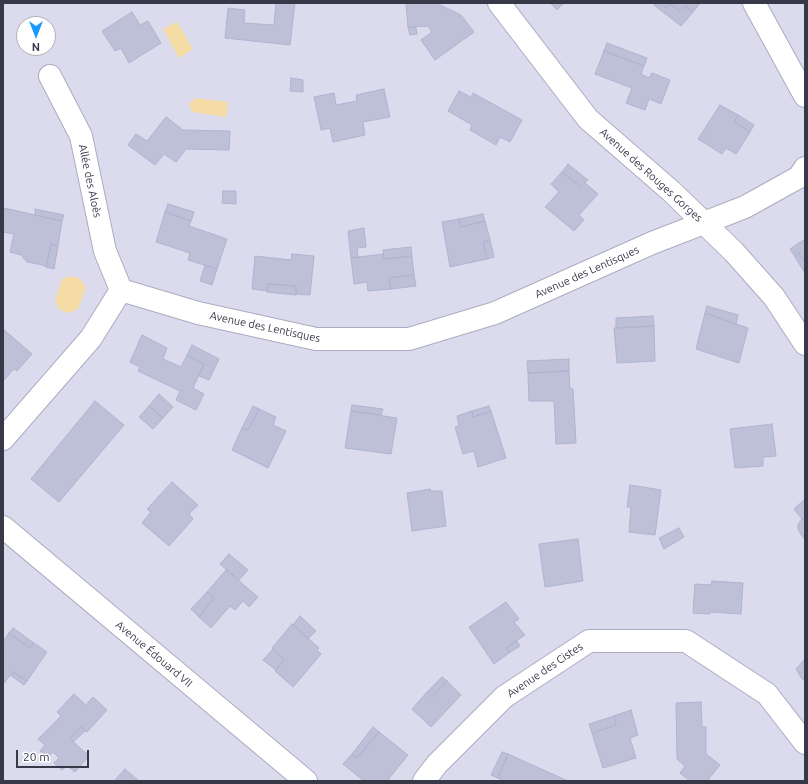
<!DOCTYPE html>
<html>
<head>
<meta charset="utf-8">
<style>
  body { margin:0 }
  #map { position:relative; width:808px; height:784px; overflow:hidden; background:#e9e9f5; font-family:Ubuntu,sans-serif }
  canvas { display:block }
  .frame { position:absolute; inset:0; border:4px solid #373949; pointer-events:none }
  .north { position:absolute; left:16px; top:16px; width:40px; height:40px; box-sizing:border-box; background:#fff; border:1px solid #afb0b6; border-radius:50%; rotate:180deg; font-size:11px; font-weight:700; line-height:16px; text-align:center; color:#373949 }
  .north::after { content:''; display:block; margin:auto; width:14px; height:18px; background:#169aff; clip-path:polygon(50% 0,100% 100%,50% 72%,0 100%) }
  .scale { position:absolute; left:16px; top:750px; width:73px; height:18px; box-sizing:border-box; border:2px solid #373949; border-top:0; padding-left:5px; font-size:12px; line-height:14px; white-space:nowrap; color:#373949; -webkit-text-stroke:3px #fff; paint-order:stroke }
</style>
</head>
<body>
<div id="map">
<canvas width="808" height="784"></canvas>
<div class="frame"></div>
<div class="north">N</div>
<div class="scale">20 m</div>
</div>
<script>
const context = document.querySelector('canvas').getContext('2d');
context.lineJoin = 'round';
function fill(path, color) {
  context.fillStyle = color;
  context.fill(path, 'evenodd');
}
function poly(rows) {
  const path = new Path2D();
  for (const r of rows) {
    path.moveTo(r[0], r[1]);
    for (let i = 2; i < r.length; i += 2) path.lineTo(r[i], r[i + 1]);
  }
  return path;
}
function strokePath(path, color, width, dash) {
  context.strokeStyle = color;
  context.lineWidth = width;
  context.lineCap = dash ? 'butt' : 'round';
  context.setLineDash(dash || []);
  context.stroke(path);
}
function drawText(font, color, halo, rows, align = 'center') {
  context.font = font + ' Ubuntu,sans-serif';
  context.lineWidth = 3;
  context.setLineDash([]);
  context.textBaseline = 'middle';
  context.strokeStyle = halo;
  context.fillStyle = color;
  for (const [text, x, y, turn = 0] of rows) {
    context.save();
    context.translate(x, y);
    context.rotate((+turn || 0) * Math.PI / 180);
    context.textAlign = isNaN(turn) ? turn : align;
    if (halo) context.strokeText(text, 0, 0);
    context.fillText(text, 0, 0);
    context.restore();
  }
}
const residential = poly([
  [3,3,805,3,805,781,3,781],
  [24,24,48,24,48,48,24,48]
]);
const water = poly([
  [177,22,193,49,179,58,163,29],
  [194,98,228,102,226,117,192,112,189,104,190,102,194,101],
  [71,276,81,279,86,288,78,309,68,313,60,310,55,301,62,279]
]);
const building = poly([
  [276,3,295,3,290,45,225,38,228,8,245,10,244,23,274,25,276,3],
  [406,3,436,3,461,15,474,32,435,60,421,40,432,32,428,26,408,27,406,3],
  [550,3,564,3,557,10,550,3],
  [655,3,661,3,667,8,670,4,680,11,685,6,693,12,681,26,654,5,655,3],
  [661,3,700,3,693,12,685,6,680,11,670,4,667,8,661,3],
  [132,12,140,25,148,21,161,43,129,63,121,48,115,51,102,31,132,12],
  [408,27,416,27,417,34,410,35,408,27],
  [607,43,647,58,644,66,604,51,607,43],
  [604,51,644,66,641,74,649,78,652,73,670,80,661,104,649,99,645,110,626,103,632,88,595,74,604,51],
  [291,78,303,80,303,92,290,91,291,78],
  [384,89,390,117,363,122,365,135,333,142,330,128,321,130,314,97,334,93,336,105,357,101,356,95,384,89],
  [459,91,471,97,473,93,522,120,510,142,500,137,496,145,470,130,472,125,448,111,459,91],
  [720,105,738,115,734,122,750,132,736,154,726,148,722,154,698,139,720,105],
  [738,115,754,125,750,132,734,122,738,115],
  [166,117,183,130,230,131,229,150,186,149,176,162,164,154,155,165,128,145,136,134,147,141,166,117],
  [568,164,588,180,581,187,562,172,568,164],
  [562,172,581,187,585,183,598,194,579,215,584,220,574,231,545,207,559,192,551,184,562,172],
  [223,191,236,191,236,204,222,203,223,191],
  [168,204,194,212,191,221,165,212,168,204],
  [4,208,62,221,58,246,51,244,46,267,43,265,27,262,21,255,10,252,14,234,3,232,3,213,4,208],
  [35,209,64,215,62,221,35,215,35,209],
  [165,212,191,221,189,226,227,239,217,269,188,260,190,253,156,242,165,212],
  [483,214,485,221,461,227,459,219,483,214],
  [459,219,461,227,485,221,490,240,483,242,487,259,450,267,442,222,459,219],
  [364,228,366,247,357,248,358,257,351,258,348,231,364,228],
  [805,239,805,263,799,253,795,257,790,249,805,239],
  [490,240,494,257,487,259,483,242,490,240],
  [51,244,58,246,54,269,46,267,51,244],
  [411,247,412,256,384,259,383,250,411,247],
  [799,253,805,263,805,273,795,257,799,253],
  [292,254,314,256,310,295,296,294,296,286,268,284,267,291,252,289,255,256,291,260,292,254],
  [383,254,384,259,412,256,414,275,389,278,391,289,368,291,367,282,354,284,351,258,383,254],
  [205,265,217,269,212,285,200,281,205,265],
  [414,275,416,286,391,289,389,278,414,275],
  [268,284,296,286,296,295,267,292,268,284],
  [707,306,738,315,736,324,705,313,707,306],
  [705,313,748,328,739,363,696,349,705,313],
  [653,316,654,326,616,328,616,318,653,316],
  [654,326,655,361,617,363,614,328,654,326],
  [3,329,32,354,17,371,14,369,3,381,3,329],
  [142,335,167,348,163,359,181,367,187,355,204,364,193,388,204,394,196,410,176,400,180,391,138,371,140,367,130,362,142,335],
  [192,345,219,359,209,380,199,376,204,364,187,355,192,345],
  [569,359,569,371,528,373,527,361,569,359],
  [569,371,570,389,573,389,576,443,556,444,554,401,529,401,528,373,569,371],
  [159,394,173,407,163,418,149,406,159,394],
  [95,401,124,425,59,502,31,479,95,401],
  [352,405,383,409,381,415,351,411,352,405],
  [149,406,163,418,153,429,139,417,149,406],
  [253,406,259,409,248,430,242,428,253,406],
  [489,406,491,411,473,417,472,411,489,406],
  [259,409,276,417,273,425,286,431,268,468,232,450,242,428,248,430,259,409],
  [351,411,397,418,391,454,345,448,351,411],
  [472,411,473,417,491,411,506,458,478,467,474,451,463,454,455,427,459,426,457,416,472,411],
  [772,424,776,456,763,457,763,466,735,468,730,429,772,424],
  [172,482,198,505,189,514,193,519,169,546,142,523,151,512,147,509,172,482],
  [630,485,661,490,655,535,629,532,631,507,627,507,630,485],
  [430,489,431,491,442,491,446,526,412,531,407,493,430,489],
  [805,499,805,519,802,519,794,509,805,499],
  [802,519,805,519,805,540,802,536,798,529,798,524,802,519],
  [679,528,684,537,664,549,659,538,679,528],
  [578,539,583,581,545,587,539,544,578,539],
  [229,554,248,570,239,580,220,564,229,554],
  [226,570,258,597,249,607,243,601,235,610,230,606,211,628,199,617,214,598,207,592,226,570],
  [712,581,743,583,741,614,710,612,710,614,693,613,695,584,711,585,712,581],
  [207,592,214,598,199,617,191,609,207,592],
  [506,602,519,619,514,622,525,635,506,648,509,653,494,664,469,627,506,602],
  [300,616,316,631,308,639,293,625,300,616],
  [292,624,319,648,317,650,321,654,293,687,275,671,284,660,272,648,292,624],
  [13,628,34,643,30,648,9,633,13,628],
  [9,633,30,648,34,643,47,652,27,681,13,672,4,683,3,683,3,642,9,633],
  [517,641,520,646,509,653,506,648,517,641],
  [273,649,284,660,276,670,263,660,273,649],
  [805,659,805,680,802,679,796,669,805,659],
  [13,672,27,681,24,685,10,675,13,672],
  [442,677,447,681,432,697,427,692,442,677],
  [447,681,461,695,431,727,412,709,427,692,432,697,447,681],
  [74,694,86,705,93,697,107,710,87,732,81,727,70,739,89,756,75,772,67,766,62,770,54,763,59,758,53,752,48,757,40,751,45,745,38,739,61,716,57,712,74,694],
  [701,702,702,727,706,727,706,754,720,765,707,781,690,781,680,773,685,766,677,759,676,703,701,702],
  [631,710,638,735,630,738,636,758,603,768,592,733,616,725,614,716,631,710],
  [614,716,616,725,592,733,589,724,614,716],
  [81,727,85,731,73,742,70,739,81,727],
  [373,727,379,732,357,758,352,754,373,727],
  [379,732,408,755,387,781,364,781,343,764,352,754,357,758,379,732],
  [502,752,508,754,498,778,491,775,502,752],
  [508,754,568,781,504,781,498,778,508,754],
  [125,769,139,781,114,781,125,769]
]);
const minor = poly([
  [499,3,588,119,671,191,734,252,774,297,805,344],
  [754,3,805,96],
  [50,76,81,136,105,251,121,290],
  [3,439,91,338,121,290,198,313,316,339,409,339,495,313,652,243,745,207,799,177,805,168],
  [3,527,306,781],
  [424,781,437,764,504,697,589,641,686,641,767,694,805,743]
]);
const streetNames = [
  ["Avenue des Rouges Gorges",651,175,42],
  ["Allée des Aloès",90,181,78],
  ["Avenue des Lentisques",587,272,-24],
  ["Avenue des Lentisques",265,327,12],
  ["Avenue Édouard VII",154,654,40],
  ["Avenue des Cistes",545,670,-34]
];
fill(residential, '#dbdbed');
fill(water, '#f4dba3');
fill(building, '#bec0d7');
strokePath(building, '#b0b4d2', 1);
strokePath(minor, '#abacc1', 24);
strokePath(minor, '#fff', 22);
drawText('11px', '#373949', '#fff', streetNames);
</script>
</body>
</html>
